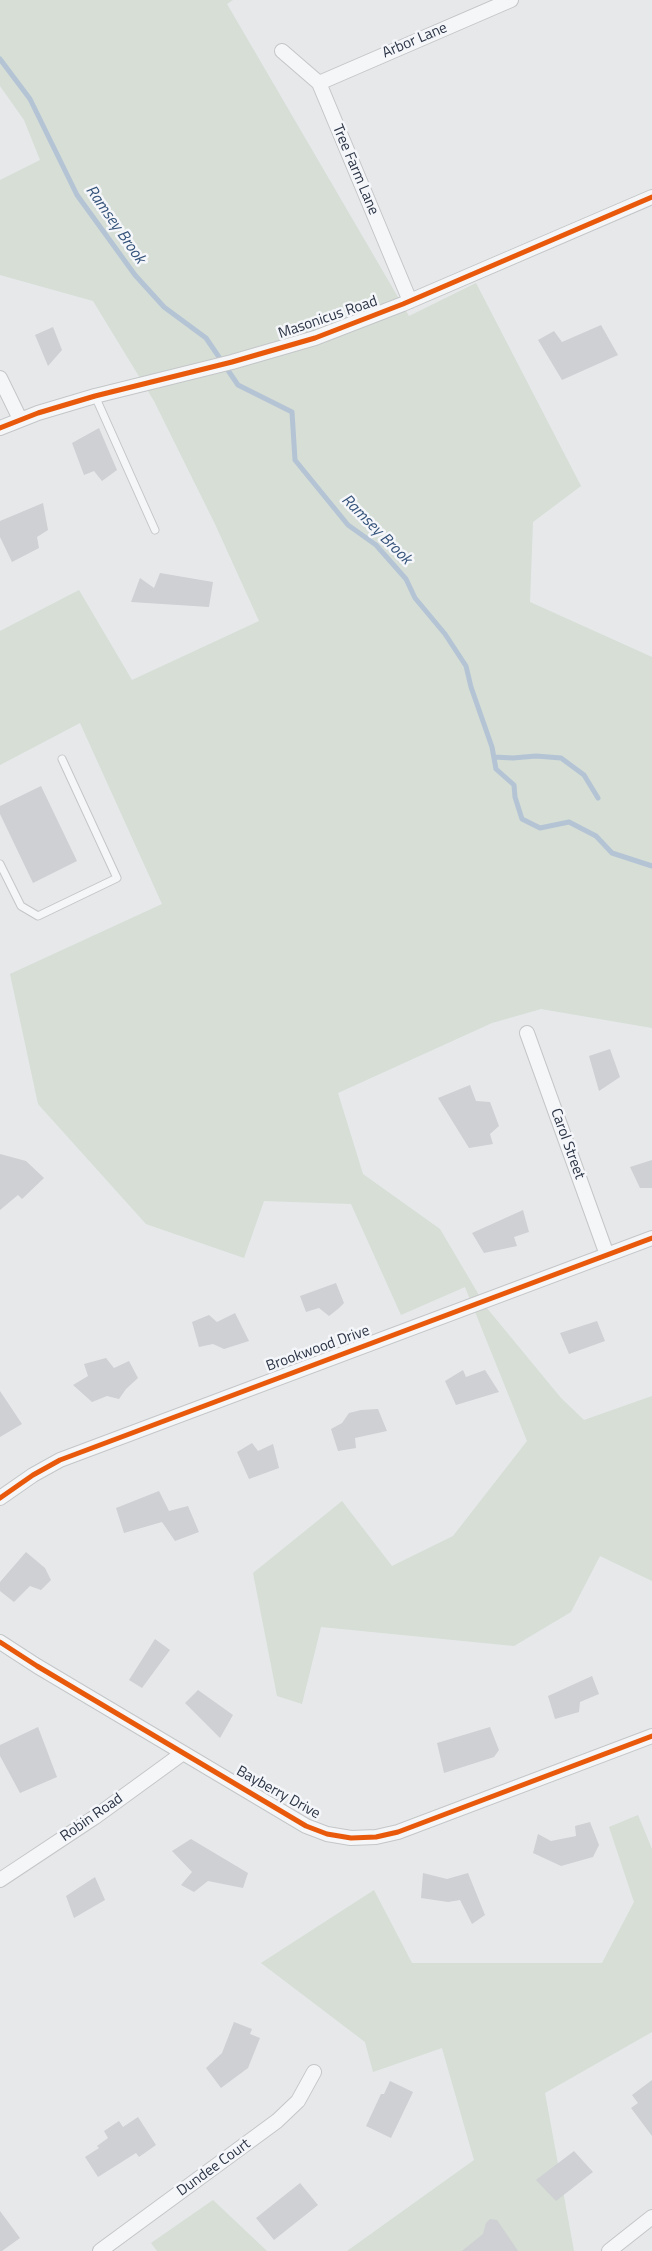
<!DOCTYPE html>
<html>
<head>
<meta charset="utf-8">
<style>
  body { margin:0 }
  canvas { display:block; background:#e6e8ea }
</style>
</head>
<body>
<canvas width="652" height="2251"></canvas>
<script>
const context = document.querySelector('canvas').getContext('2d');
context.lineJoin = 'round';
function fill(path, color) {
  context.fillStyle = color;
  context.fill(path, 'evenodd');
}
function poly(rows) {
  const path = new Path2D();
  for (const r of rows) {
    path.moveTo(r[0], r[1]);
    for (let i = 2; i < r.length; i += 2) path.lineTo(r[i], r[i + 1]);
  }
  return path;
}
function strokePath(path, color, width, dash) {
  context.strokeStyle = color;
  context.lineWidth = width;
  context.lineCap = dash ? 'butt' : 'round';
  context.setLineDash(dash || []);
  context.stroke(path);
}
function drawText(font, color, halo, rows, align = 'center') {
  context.font = font + ' "Titillium Web",sans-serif';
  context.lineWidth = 5;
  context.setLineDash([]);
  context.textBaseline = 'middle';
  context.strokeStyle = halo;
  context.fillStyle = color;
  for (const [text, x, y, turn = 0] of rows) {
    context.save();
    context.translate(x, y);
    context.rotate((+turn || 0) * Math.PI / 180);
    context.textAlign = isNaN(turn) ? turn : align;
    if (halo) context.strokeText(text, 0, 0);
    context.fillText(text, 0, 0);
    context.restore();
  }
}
const green = poly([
  [0,0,233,0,227,4,409,316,476,283,581,486,533,522,530,602,652,657,652,1028,541,1009,492,1023,338,1093,363,1174,440,1229,486,1307,561,1398,584,1420,652,1396,652,1581,600,1556,571,1612,514,1646,321,1627,302,1704,277,1696,253,1573,342,1501,392,1566,453,1536,527,1441,465,1287,401,1315,351,1204,264,1201,244,1258,146,1224,38,1104,10,974,162,904,80,723,0,765,0,631,79,590,132,680,259,621,215,524,154,401,93,301,0,275,0,180,40,160,24,120,0,86],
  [638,1815,652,1849,652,2032,545,2093,574,2251,347,2251,474,2160,442,2048,373,2072,365,2042,261,1963,374,1890,412,1963,602,1963,634,1902,609,1827],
  [213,2200,267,2251,157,2251,151,2243]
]);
const stream = poly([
  [0,59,30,99,77,195,135,275,164,307,206,338,238,385,292,412,295,460,348,525,376,545,406,579,415,598,445,634,466,666,471,687,492,747,496,769,514,785,515,797,522,819,540,828,569,822,596,836,612,853,652,866],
  [494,757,513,758,536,756,561,758,584,775,598,798]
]);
const building = poly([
  [601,325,618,355,562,380,538,340,554,331,562,342],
  [53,327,62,350,48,366,35,335],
  [99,428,117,470,102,481,94,471,84,475,72,443],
  [43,503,48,530,37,537,39,548,12,562,0,537,0,521],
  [160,573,213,582,209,607,131,602,140,578,154,588],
  [41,786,77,861,33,883,0,814,0,806],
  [610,1049,620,1077,599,1091,589,1056],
  [470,1085,476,1101,490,1102,499,1126,490,1134,493,1144,469,1148,438,1098],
  [0,1154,26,1161,44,1178,22,1199,18,1195,0,1210],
  [652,1160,652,1188,640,1188,630,1167],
  [523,1210,529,1232,514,1237,517,1246,484,1253,472,1233],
  [336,1283,344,1303,338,1309,329,1316,319,1308,306,1312,300,1296],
  [235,1313,249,1341,224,1349,213,1344,199,1347,192,1322,209,1315,217,1322],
  [597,1321,605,1341,569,1354,560,1333],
  [106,1358,114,1368,129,1361,138,1378,126,1389,119,1399,107,1396,92,1402,73,1385,88,1376,84,1364],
  [463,1370,466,1377,485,1370,499,1392,456,1405,445,1381],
  [0,1391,22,1424,0,1437],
  [378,1409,387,1431,355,1438,356,1448,338,1451,331,1429,342,1423,349,1413,361,1410],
  [252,1443,258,1451,273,1444,279,1468,249,1479,237,1452],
  [159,1491,169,1511,188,1506,199,1532,175,1541,162,1522,124,1533,116,1508],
  [26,1552,45,1568,51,1580,41,1590,30,1586,14,1602,0,1591,0,1582],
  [155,1639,170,1650,142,1688,129,1680],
  [592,1676,599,1694,580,1702,579,1712,555,1719,548,1696],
  [198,1690,233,1715,220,1738,185,1703],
  [38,1727,57,1777,20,1793,0,1756,0,1745],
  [490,1727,499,1750,494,1757,444,1773,437,1743],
  [590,1822,599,1845,593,1857,561,1866,533,1853,538,1834,551,1841,576,1836,575,1826],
  [191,1839,248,1873,243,1888,208,1881,194,1892,181,1885,192,1872,172,1851],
  [423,1873,447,1879,468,1873,485,1915,472,1924,460,1900,448,1902,421,1898],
  [95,1877,105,1900,74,1918,66,1896],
  [234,2022,252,2029,250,2034,260,2038,248,2068,221,2088,206,2068,222,2053],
  [652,2080,652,2136,631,2108,638,2103,632,2095],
  [390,2081,413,2092,391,2138,366,2126,381,2094,384,2094],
  [138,2117,156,2145,139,2157,136,2153,98,2177,85,2157,99,2148,97,2146,108,2138,104,2131,119,2121,123,2127],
  [574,2151,593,2172,556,2201,536,2180],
  [300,2183,318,2205,274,2240,256,2218],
  [0,2211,20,2238,2,2251,0,2251],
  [490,2219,497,2220,518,2251,462,2251,483,2234,486,2223]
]);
const service = poly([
  [95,396,155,530],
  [0,864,21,906,38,916,117,878,62,759]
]);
const minor = poly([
  [282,51,319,83,410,301],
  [319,83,511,0],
  [0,378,20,419],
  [0,428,38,413,95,396,232,362,315,338,403,304,652,197],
  [527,1033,607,1255],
  [0,1498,33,1475,60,1460,652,1238],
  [0,1642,37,1666,306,1826,327,1834,351,1838,376,1837,398,1832,652,1736],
  [0,1880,95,1817,183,1753],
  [100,2251,277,2121,298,2101,314,2072],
  [609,2251,652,2217]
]);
const cycleway = poly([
  [0,428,38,413,95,396,232,362,315,338,403,304,652,197],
  [0,1498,33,1475,60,1460,652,1238],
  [0,1642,37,1666,306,1826,327,1834,351,1838,376,1837,398,1832,652,1736]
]);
const streetNames = [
  ["Arbor Lane",415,41,-23],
  ["Tree Farm Lane",355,170,67],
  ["Masonicus Road",328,318,-19],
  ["Carol Street",567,1144,70],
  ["Brookwood Drive",318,1349,-20],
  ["Bayberry Drive",278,1793,29],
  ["Robin Road",92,1818,-35],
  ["Dundee Court",214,2168,-36]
];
const waterNames = [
  ["Ramsey Brook",115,225,55],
  ["Ramsey Brook",376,530,45]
];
fill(green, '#d6ded6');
strokePath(stream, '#b4c4d5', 5);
fill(building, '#ced0d3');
strokePath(service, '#c4c6c8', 9);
strokePath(minor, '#c4c6c8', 16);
strokePath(service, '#f5f6f7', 7);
strokePath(minor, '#f5f6f7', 14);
strokePath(cycleway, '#e8590c', 5);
drawText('15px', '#2b3445', '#f4f6f9', streetNames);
drawText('italic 16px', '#34527a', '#f4f6f9', waterNames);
</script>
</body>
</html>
